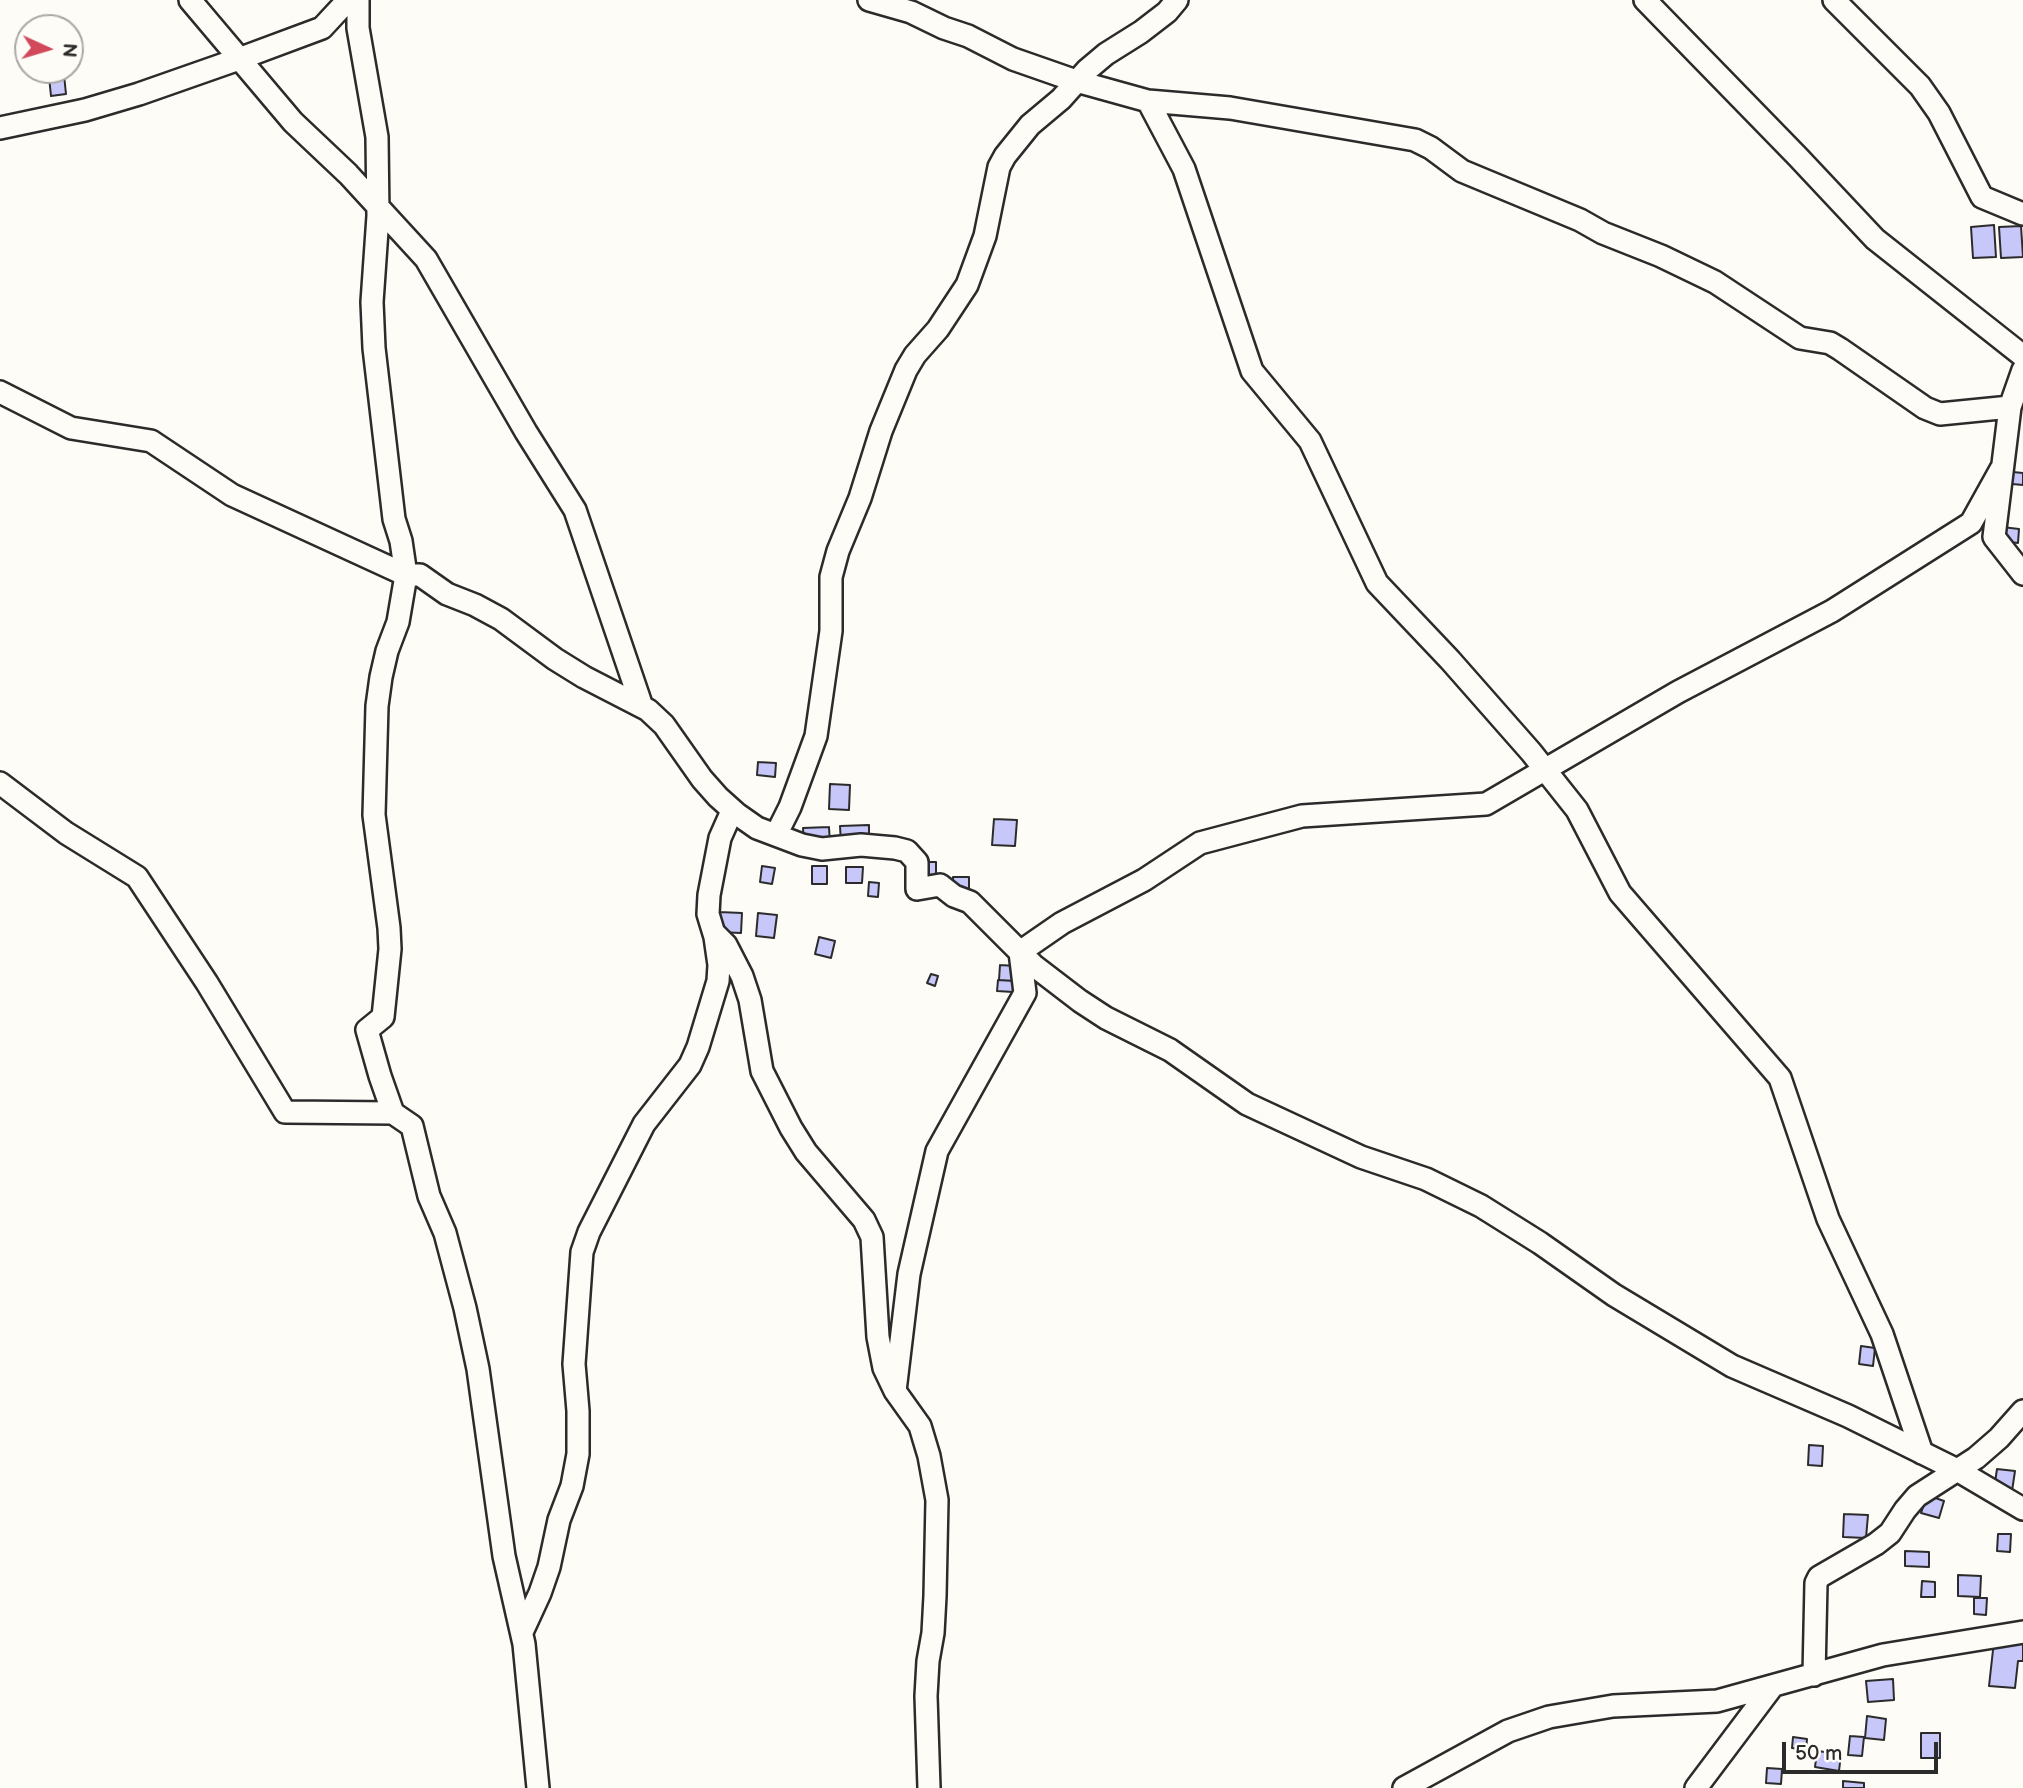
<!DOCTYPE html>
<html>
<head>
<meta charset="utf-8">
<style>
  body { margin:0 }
  #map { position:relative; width:2023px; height:1788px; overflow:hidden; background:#fdfcf7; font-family:"Balsamiq Sans",sans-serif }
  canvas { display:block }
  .north { position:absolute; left:14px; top:14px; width:70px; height:70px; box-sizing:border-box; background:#fdfcf7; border:2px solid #a9a8a5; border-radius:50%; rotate:94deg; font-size:19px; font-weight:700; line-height:28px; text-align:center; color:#2b2b2b }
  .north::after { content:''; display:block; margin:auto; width:24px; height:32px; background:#d1495b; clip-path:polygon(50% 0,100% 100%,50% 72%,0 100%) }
  .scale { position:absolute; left:1782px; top:1742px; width:156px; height:32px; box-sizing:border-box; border:4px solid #2b2b2b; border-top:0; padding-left:9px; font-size:21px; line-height:24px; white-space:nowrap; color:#2b2b2b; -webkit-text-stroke:5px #fdfcf7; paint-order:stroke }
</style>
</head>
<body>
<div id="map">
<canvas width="2023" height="1788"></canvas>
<div class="north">N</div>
<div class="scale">50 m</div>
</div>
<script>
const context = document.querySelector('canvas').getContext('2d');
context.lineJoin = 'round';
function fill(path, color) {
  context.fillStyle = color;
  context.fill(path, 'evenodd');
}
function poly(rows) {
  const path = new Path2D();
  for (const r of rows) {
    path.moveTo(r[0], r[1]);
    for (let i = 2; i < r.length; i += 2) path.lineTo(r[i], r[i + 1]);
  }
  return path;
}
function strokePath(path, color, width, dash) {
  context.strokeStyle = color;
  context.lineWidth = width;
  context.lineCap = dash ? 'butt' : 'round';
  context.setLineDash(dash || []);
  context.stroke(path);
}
const building = poly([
  [64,75,66,94,51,96,49,77,64,75],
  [1994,225,1996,257,1973,258,1971,227,1994,225],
  [2021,226,2023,257,2001,258,1999,227,2021,226],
  [2013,472,2023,473,2023,485,2012,484,2013,472],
  [2002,527,2019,529,2018,543,2001,541,2002,527],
  [758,762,776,763,775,777,757,775,758,762],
  [830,784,850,785,849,810,829,809,830,784],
  [994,819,1017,820,1015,846,992,845,994,819],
  [869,825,869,843,841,844,840,826,869,825],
  [829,827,830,844,804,845,803,828,829,827],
  [922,862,936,862,936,878,922,878,922,862],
  [762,866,775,868,772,884,760,882,762,866],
  [812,866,827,866,827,884,812,884,812,866],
  [846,867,863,867,862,883,846,883,846,867],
  [953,877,969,877,969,894,953,894,953,877],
  [869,882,879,883,878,897,868,896,869,882],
  [719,912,742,913,741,933,718,932,719,912],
  [758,913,777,915,774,938,756,936,758,913],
  [819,937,835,941,831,958,815,954,819,937],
  [1000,965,1016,966,1015,981,999,980,1000,965],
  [931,974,938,976,935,986,927,983,931,974],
  [998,980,1014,981,1013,992,997,991,998,980],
  [1861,1346,1875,1348,1873,1366,1859,1364,1861,1346],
  [1809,1445,1823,1446,1822,1466,1808,1465,1809,1445],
  [1997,1469,2015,1471,2012,1491,1994,1489,1997,1469],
  [1927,1495,1944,1501,1939,1518,1921,1513,1927,1495],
  [1844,1514,1868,1515,1866,1538,1843,1537,1844,1514],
  [1998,1534,2011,1534,2010,1552,1997,1551,1998,1534],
  [1905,1551,1929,1552,1929,1567,1905,1566,1905,1551],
  [1958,1575,1981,1576,1980,1597,1958,1596,1958,1575],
  [1922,1581,1935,1582,1935,1597,1921,1597,1922,1581],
  [1974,1598,1987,1598,1986,1615,1974,1614,1974,1598],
  [1994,1641,2023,1644,2023,1661,2018,1661,2015,1688,1989,1686,1994,1641],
  [1893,1679,1894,1700,1868,1702,1866,1681,1893,1679],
  [1867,1716,1886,1719,1884,1740,1865,1738,1867,1716],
  [1921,1733,1940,1733,1940,1758,1921,1758,1921,1733],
  [1850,1736,1864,1737,1862,1756,1848,1755,1850,1736],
  [1793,1737,1807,1739,1806,1750,1792,1748,1793,1737],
  [1817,1751,1841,1754,1839,1771,1815,1767,1817,1751],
  [1767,1768,1782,1769,1781,1784,1766,1783,1767,1768],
  [1843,1781,1864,1783,1864,1788,1843,1788,1843,1781]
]);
const street = poly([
  [190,0,293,122,348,174,426,259,526,432,575,510,641,704],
  [358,0,358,28,377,137,378,216,372,302,374,348,394,519,401,541,406,575,398,622,387,651,381,677,377,706,374,815,389,928,390,949,383,1017,367,1030,380,1076,393,1113,412,1126,429,1196,445,1233,465,1308,478,1369,504,1556,524,1644,538,1788],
  [869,0,911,12,944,28,968,36,1013,59,1076,81,1148,101,1230,108,1415,140,1431,148,1462,171,1580,220,1603,233,1661,256,1715,282,1800,338,1830,343,1840,349,1925,408,1940,414,2010,407],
  [1645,0,1798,157,1875,239,2023,356],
  [1834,0,1920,86,1939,113,1982,197,2023,214],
  [1148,101,1184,169,1252,371,1310,441,1377,583,1450,660,1531,752,1577,810,1620,893,1780,1078,1828,1219,1882,1334,1922,1453],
  [0,128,85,110,139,94,236,60,322,28,348,0],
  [2023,370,2010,407,1994,537,2023,574],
  [0,392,71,428,151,441,232,495,406,575,420,575,447,594,475,605,501,619,555,659,584,677,648,710,664,725,702,779,718,797,737,814,757,828,802,845,822,849,861,845,895,848,907,851,917,862,917,889,940,885,954,896,970,902,1033,965,1080,1001,1106,1018,1170,1050,1247,1104,1361,1157,1426,1179,1481,1206,1540,1243,1614,1295,1732,1366,1848,1416,1957,1470,2023,1509],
  [0,783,66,833,137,877,207,983,285,1112,393,1113],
  [776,835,790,807,816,736,831,631,831,577,838,551,860,498,881,431,906,370,915,355,938,329,967,285,985,236,999,167,1005,156,1030,125,1061,99,1087,70,1106,54,1141,32,1167,12,1177,0],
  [714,933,726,945,742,976,750,1000,762,1071,791,1128,806,1152,864,1220,872,1237,878,1337,884,1368,895,1391,920,1426,929,1456,937,1500,935,1596,933,1633,928,1661,926,1696,929,1788],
  [895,1391,909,1274,937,1151,1025,993,1020,952,1062,923,1144,880,1200,843,1302,816,1486,804,1678,692,1832,611,1971,523,2001,469],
  [522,1632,540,1593,549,1567,559,1520,572,1486,578,1454,578,1411,574,1364,582,1252,589,1232,644,1124,690,1065,698,1047,718,981,719,965,715,937,708,914,709,895,720,838,732,811],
  [1814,1675,1816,1583,1819,1577,1876,1544,1890,1533,1905,1510,1917,1496,1976,1458,1999,1438,2023,1411],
  [1404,1788,1508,1731,1549,1717,1613,1706,1717,1701,1883,1655,2023,1632],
  [1696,1788,1772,1687]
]);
fill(building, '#c7c7fa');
strokePath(building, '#2b2b2b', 2);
strokePath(street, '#2b2b2b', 26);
strokePath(street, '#fdfcf7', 21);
</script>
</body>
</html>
